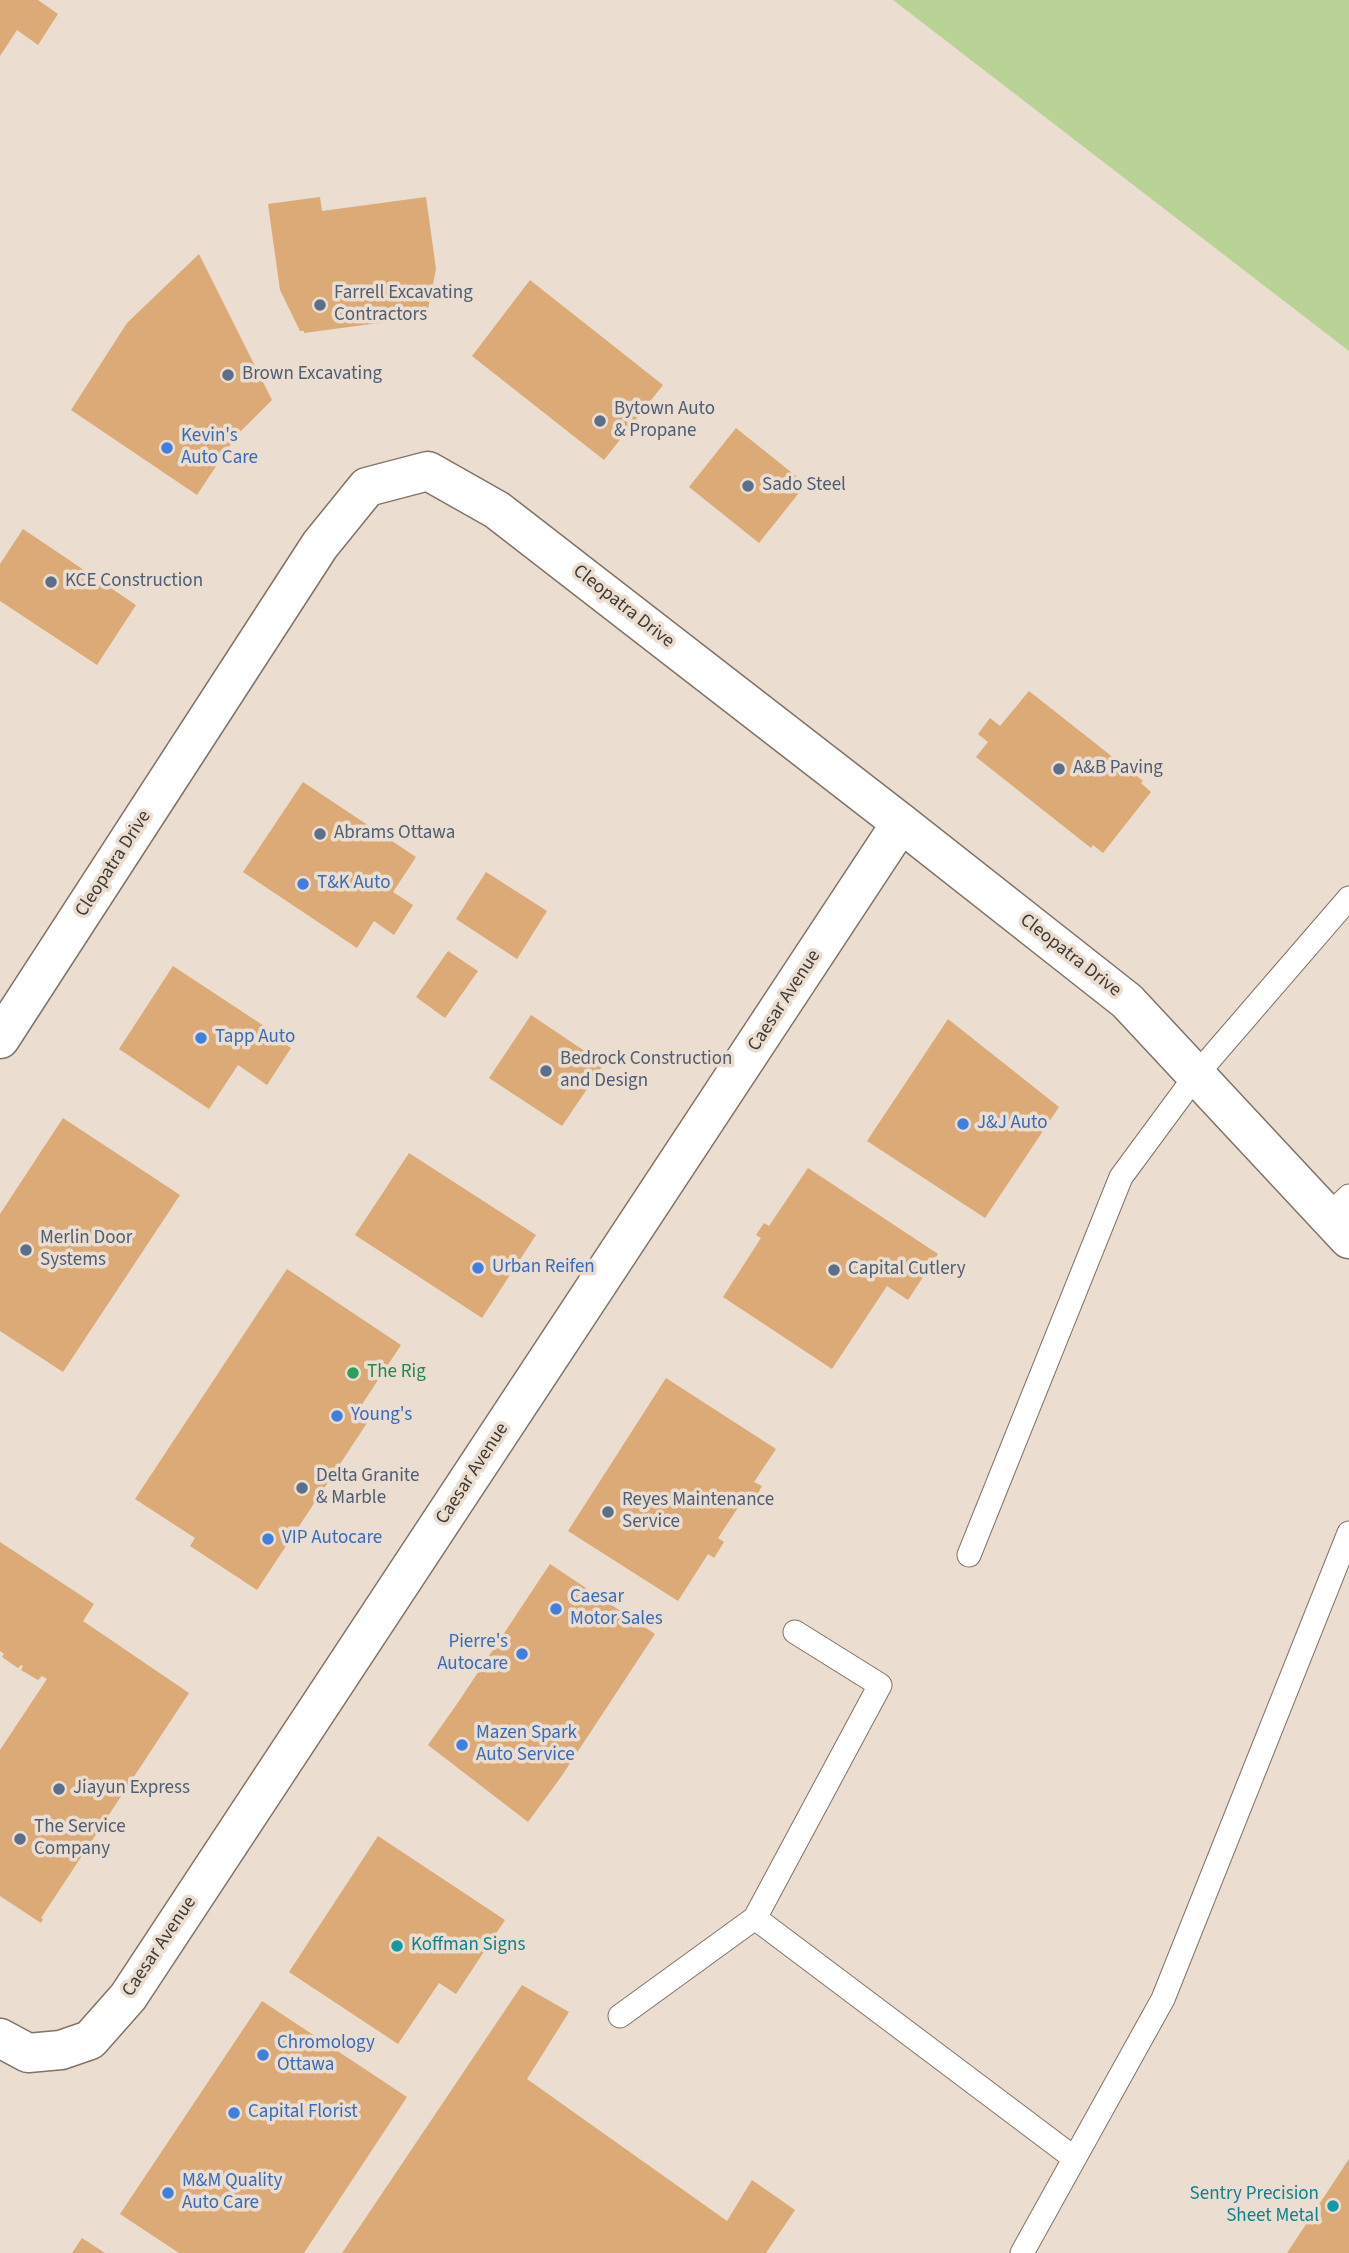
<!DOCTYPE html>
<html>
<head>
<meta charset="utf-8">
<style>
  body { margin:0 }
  canvas { display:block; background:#ebddcf }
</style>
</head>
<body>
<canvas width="1349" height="2253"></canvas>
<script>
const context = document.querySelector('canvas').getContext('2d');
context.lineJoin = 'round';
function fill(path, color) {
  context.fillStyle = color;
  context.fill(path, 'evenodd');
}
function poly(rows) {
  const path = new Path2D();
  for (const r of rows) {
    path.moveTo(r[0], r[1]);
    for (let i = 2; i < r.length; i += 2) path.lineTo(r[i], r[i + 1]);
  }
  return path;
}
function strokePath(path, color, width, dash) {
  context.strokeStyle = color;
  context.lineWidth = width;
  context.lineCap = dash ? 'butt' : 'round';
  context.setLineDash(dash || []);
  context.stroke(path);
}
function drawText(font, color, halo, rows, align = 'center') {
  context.font = font + ' "Source Sans 3",sans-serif';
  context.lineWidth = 7;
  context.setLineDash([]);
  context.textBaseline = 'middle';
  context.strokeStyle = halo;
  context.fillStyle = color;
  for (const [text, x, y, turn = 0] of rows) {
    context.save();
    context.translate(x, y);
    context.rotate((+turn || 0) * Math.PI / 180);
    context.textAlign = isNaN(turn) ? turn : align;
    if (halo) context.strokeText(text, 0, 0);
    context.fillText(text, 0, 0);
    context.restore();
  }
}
const green = poly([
  [893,0,1349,0,1349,351]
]);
const building = poly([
  [0,0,38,0,58,14,38,45,17,30,0,56],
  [320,197,322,211,426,197,436,269,427,314,424,317,304,333,304,331,300,331,280,290,268,204],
  [199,254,272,400,236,436,197,495,71,410,127,323],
  [530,280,663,385,604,460,472,356],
  [736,428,806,484,759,543,689,487],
  [23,529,136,605,97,665,0,601,0,564],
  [1029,691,1143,781,1141,783,1151,792,1103,853,1093,845,1091,848,976,757,988,742,978,734,990,718,1000,726],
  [303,782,416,857,393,892,413,905,394,935,374,921,357,948,243,872],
  [486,872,547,911,517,959,456,919],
  [448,951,478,971,445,1018,416,997],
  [173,966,264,1026,262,1029,291,1048,267,1085,238,1065,209,1109,119,1049],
  [531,1015,604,1064,562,1126,489,1078],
  [948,1019,1059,1107,985,1218,867,1141],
  [63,1118,180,1195,63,1372,0,1331,0,1214],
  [409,1153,536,1235,482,1318,355,1235],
  [808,1168,938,1254,908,1300,887,1286,832,1369,723,1297,761,1238,756,1235,764,1223,769,1226],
  [287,1269,401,1345,355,1415,367,1423,257,1590,190,1546,195,1538,135,1499],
  [666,1378,776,1449,754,1482,762,1486,755,1499,747,1494,718,1538,724,1542,714,1558,708,1554,678,1601,568,1531],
  [0,1542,94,1604,83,1621,189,1693,41,1918,43,1919,41,1923,0,1896,0,1750,47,1679,42,1676,38,1680,21,1670,23,1666,21,1665,18,1668,2,1657,4,1654,0,1651],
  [550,1564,655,1634,561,1777,528,1822,428,1745,459,1701],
  [378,1836,505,1920,456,1994,439,1983,398,2044,289,1972],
  [522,1985,569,2012,527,2079,727,2221,752,2180,795,2210,766,2253,342,2253],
  [262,2001,407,2097,304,2253,179,2253,120,2214],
  [1349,2159,1349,2253,1287,2253],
  [82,2238,105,2253,72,2253]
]);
const service = poly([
  [1328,1216,1349,1196],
  [969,1555,1121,1177,1197,1074,1349,898],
  [755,1918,880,1685,795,1632],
  [620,2016,755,1918,1074,2158],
  [1022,2253,1163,1999,1349,1533]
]);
const minor = poly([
  [0,2038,28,2053,61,2050,90,2040,128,1997,901,823]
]);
const tertiary = poly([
  [0,1039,320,545,367,487,428,471,497,510,901,823,1127,1001,1349,1239]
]);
const markers = [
  [320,305,7,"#5c6f8a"],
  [228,375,7,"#5c6f8a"],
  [600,421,7,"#5c6f8a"],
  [167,448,7,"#3f7fe0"],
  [748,486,7,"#5c6f8a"],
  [51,582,7,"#5c6f8a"],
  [1059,769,7,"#5c6f8a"],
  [320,834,7,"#5c6f8a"],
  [303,884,7,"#3f7fe0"],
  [201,1038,7,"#3f7fe0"],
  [546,1071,7,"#5c6f8a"],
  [963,1124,7,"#3f7fe0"],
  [26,1250,7,"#5c6f8a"],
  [478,1268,7,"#3f7fe0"],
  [834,1270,7,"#5c6f8a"],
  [353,1373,7,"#2e9e5b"],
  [337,1416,7,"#3f7fe0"],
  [302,1488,7,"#5c6f8a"],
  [608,1512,7,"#5c6f8a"],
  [268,1539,7,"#3f7fe0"],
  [556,1609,7,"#3f7fe0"],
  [522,1654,7,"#3f7fe0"],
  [462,1745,7,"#3f7fe0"],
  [59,1789,7,"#5c6f8a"],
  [20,1839,7,"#5c6f8a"],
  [397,1946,7,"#0f9aa8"],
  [263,2055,7,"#3f7fe0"],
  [234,2113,7,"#3f7fe0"],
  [168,2193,7,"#3f7fe0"],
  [1333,2206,7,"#0f9aa8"]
];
const serviceNames = [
  ["Farrell Excavating",334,294],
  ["Contractors",334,316],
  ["Brown Excavating",242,375],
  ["Bytown Auto",614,410],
  ["& Propane",614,432],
  ["Sado Steel",762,486],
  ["KCE Construction",65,582],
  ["A&B Paving",1073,769],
  ["Abrams Ottawa",334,834],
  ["Bedrock Construction",560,1060],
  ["and Design",560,1082],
  ["Merlin Door",40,1239],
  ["Systems",40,1261],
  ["Capital Cutlery",848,1270],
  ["Delta Granite",316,1477],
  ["& Marble",316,1499],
  ["Reyes Maintenance",622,1501],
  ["Service",622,1523],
  ["Jiayun Express",73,1789],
  ["The Service",34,1828],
  ["Company",34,1850]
];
const shopNames = [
  ["Kevin's",181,437],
  ["Auto Care",181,459],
  ["T&K Auto",317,884],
  ["Tapp Auto",215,1038],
  ["J&J Auto",977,1124],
  ["Urban Reifen",492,1268],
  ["Young's",351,1416],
  ["VIP Autocare",282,1539],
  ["Caesar",570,1598],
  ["Motor Sales",570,1620],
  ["Pierre's",508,1643,"right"],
  ["Autocare",508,1665,"right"],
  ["Mazen Spark",476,1734],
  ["Auto Service",476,1756],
  ["Chromology",277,2044],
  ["Ottawa",277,2066],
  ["Capital Florist",248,2113],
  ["M&M Quality",182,2182],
  ["Auto Care",182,2204]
];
const streetNames = [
  ["Cleopatra Drive",623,607,38],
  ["Cleopatra Drive",114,864,-57],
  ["Cleopatra Drive",1070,956,38],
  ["Caesar Avenue",785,1001,-57],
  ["Caesar Avenue",473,1474,-57],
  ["Caesar Avenue",160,1947,-56]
];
const leisureNames = [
  ["The Rig",367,1373]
];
const cultureNames = [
  ["Koffman Signs",411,1946],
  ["Sentry Precision",1319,2195,"right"],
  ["Sheet Metal",1319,2217,"right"]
];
fill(green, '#b9d296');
fill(building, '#dbaa77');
strokePath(service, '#807367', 25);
strokePath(minor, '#807367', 41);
strokePath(tertiary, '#807367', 41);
strokePath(service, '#fff', 23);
strokePath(minor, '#fff', 38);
strokePath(tertiary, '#fff', 38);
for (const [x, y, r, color] of markers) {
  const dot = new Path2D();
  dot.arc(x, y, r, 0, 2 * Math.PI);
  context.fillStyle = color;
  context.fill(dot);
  strokePath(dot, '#ebddcf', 2.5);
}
drawText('19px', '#4e5e75', '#ebddcf', serviceNames, 'left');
drawText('19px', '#366cbe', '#ebddcf', shopNames, 'left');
drawText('19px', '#3f3a34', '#ebddcf', streetNames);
drawText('19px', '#27864d', '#ebddcf', leisureNames, 'left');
drawText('19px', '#0d838f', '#ebddcf', cultureNames, 'left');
</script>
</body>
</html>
